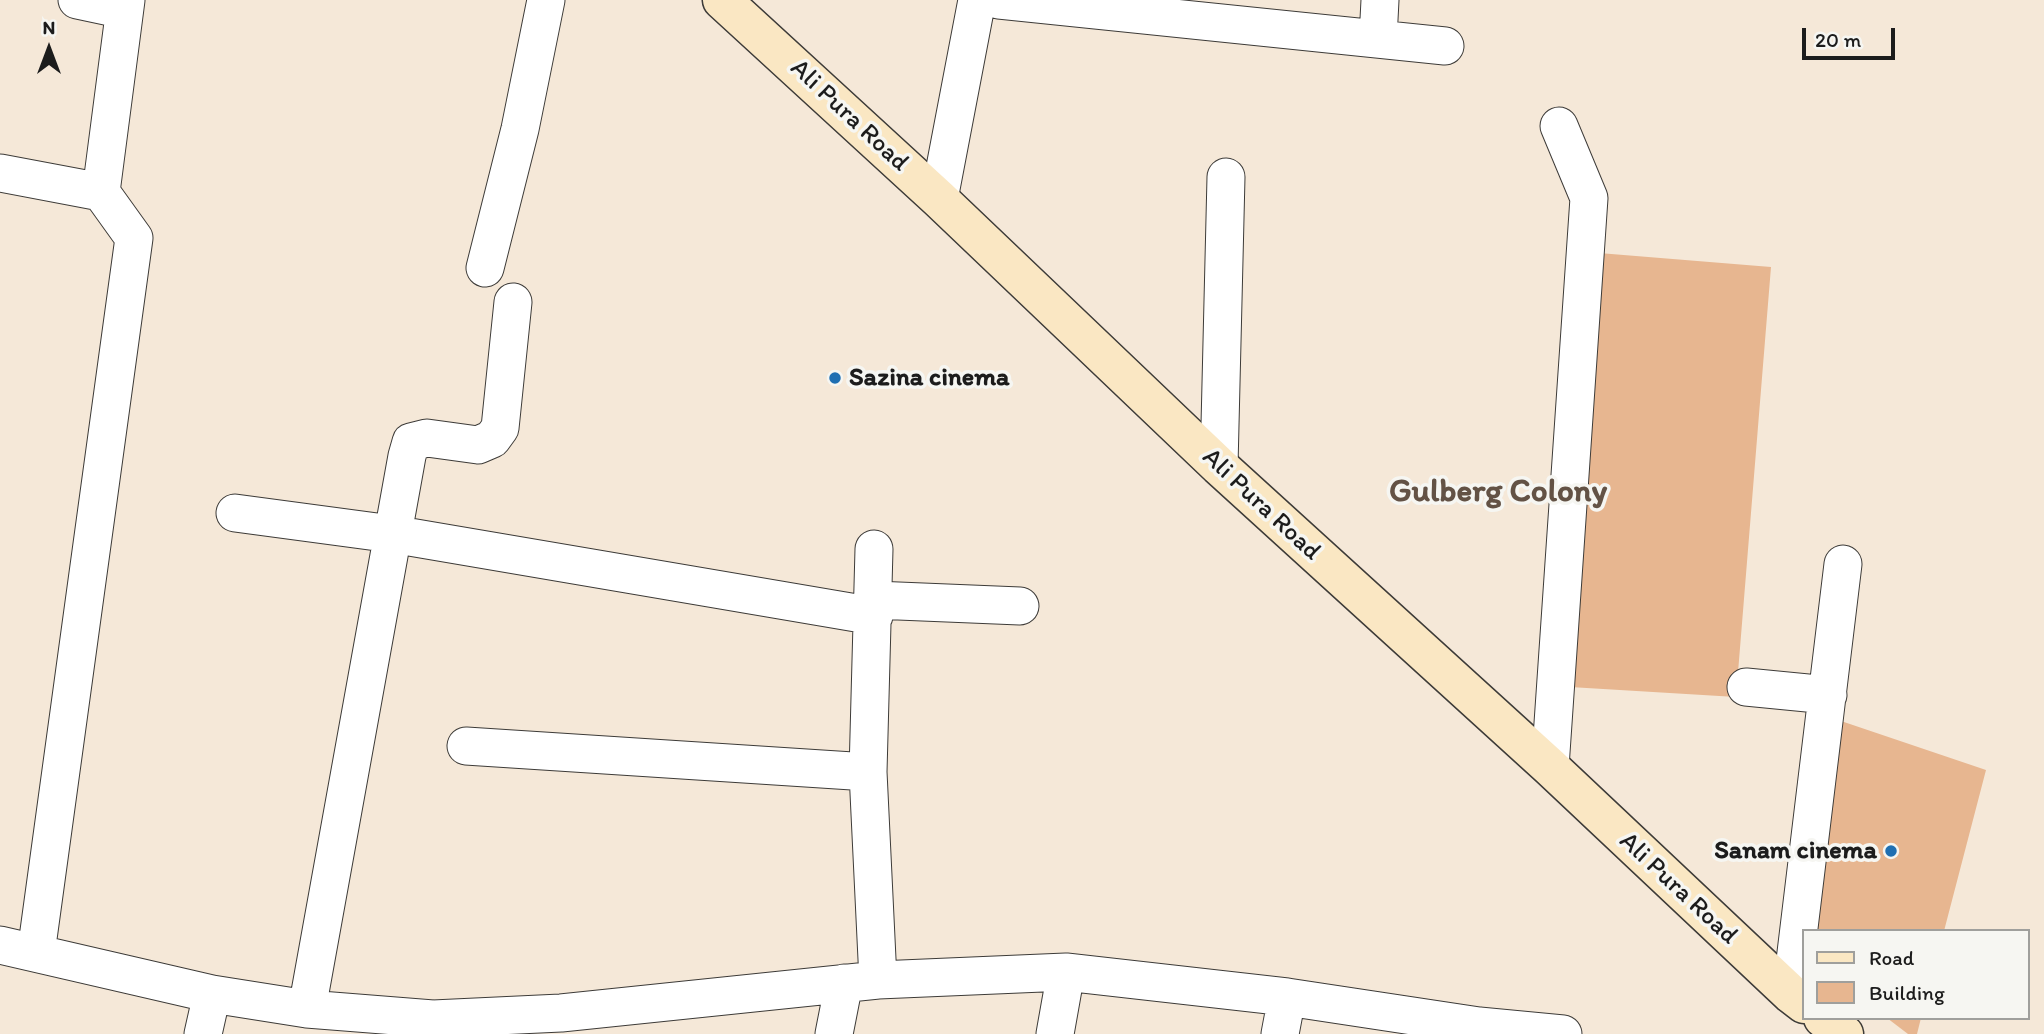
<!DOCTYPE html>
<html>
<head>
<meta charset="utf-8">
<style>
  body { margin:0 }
  #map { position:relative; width:2044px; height:1034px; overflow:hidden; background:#f5e8d8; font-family:Itim,sans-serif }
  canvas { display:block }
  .legend { position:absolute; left:1802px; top:929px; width:228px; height:91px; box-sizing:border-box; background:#f6f6f2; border:2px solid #9f9f9c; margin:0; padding:9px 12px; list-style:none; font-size:21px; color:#1c1c1c }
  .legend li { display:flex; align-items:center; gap:14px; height:35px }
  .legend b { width:35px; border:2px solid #9f9f9c }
  .north { position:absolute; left:14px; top:14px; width:70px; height:70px; -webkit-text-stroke:5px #f6f6f2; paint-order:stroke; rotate:0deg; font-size:19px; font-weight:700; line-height:28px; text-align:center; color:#1c1c1c }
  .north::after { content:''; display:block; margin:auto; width:24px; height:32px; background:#1c1c1c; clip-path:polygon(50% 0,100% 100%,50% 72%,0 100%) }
  .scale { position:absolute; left:1802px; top:28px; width:93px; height:32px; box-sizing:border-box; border:4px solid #1c1c1c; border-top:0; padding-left:9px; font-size:21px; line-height:24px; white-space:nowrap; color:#1c1c1c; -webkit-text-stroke:5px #f6f6f2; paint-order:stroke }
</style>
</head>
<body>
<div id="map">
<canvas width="2044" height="1034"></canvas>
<ul class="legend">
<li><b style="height:9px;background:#fae7c3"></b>Road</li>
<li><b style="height:19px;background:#e7b690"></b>Building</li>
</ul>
<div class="north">N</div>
<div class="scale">20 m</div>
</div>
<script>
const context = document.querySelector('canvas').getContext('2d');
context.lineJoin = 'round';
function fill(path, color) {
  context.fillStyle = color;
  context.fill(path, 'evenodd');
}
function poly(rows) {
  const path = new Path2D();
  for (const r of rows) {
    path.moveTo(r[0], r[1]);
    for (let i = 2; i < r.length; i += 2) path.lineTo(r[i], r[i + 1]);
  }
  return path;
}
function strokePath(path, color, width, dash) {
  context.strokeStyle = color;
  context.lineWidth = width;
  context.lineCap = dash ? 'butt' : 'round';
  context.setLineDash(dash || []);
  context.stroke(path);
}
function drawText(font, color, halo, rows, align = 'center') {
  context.font = font + ' Itim,sans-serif';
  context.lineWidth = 7;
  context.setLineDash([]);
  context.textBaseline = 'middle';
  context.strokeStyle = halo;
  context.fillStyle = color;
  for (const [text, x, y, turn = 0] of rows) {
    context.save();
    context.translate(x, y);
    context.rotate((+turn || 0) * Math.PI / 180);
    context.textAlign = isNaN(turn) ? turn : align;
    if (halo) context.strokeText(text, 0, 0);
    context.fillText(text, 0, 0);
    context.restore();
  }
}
const building = poly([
  [1599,253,1771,267,1736,697,1570,687],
  [1841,721,1986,770,1944,931,1803,931],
  [1887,1018,1921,1018,1917,1034,1908,1034]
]);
const street = poly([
  [77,0,124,10],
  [999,0,1445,46],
  [1378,39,1380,0],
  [0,173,101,192,126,0],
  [939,199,977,0],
  [485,268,520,129,546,0],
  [1219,466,1226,177],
  [235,513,392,534,874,616],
  [874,549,868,772,878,980],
  [874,600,1020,606],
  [1746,687,1828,695],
  [466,746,868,772],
  [1550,767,1589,198,1559,126],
  [0,945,212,994,307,1009,433,1019,561,1013,878,980,1066,972],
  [36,953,134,238,101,192],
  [1791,994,1843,564],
  [307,1009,407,456,411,442,427,438,478,445,492,439,500,428,513,302],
  [203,1034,212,994],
  [834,1034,844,983],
  [1055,1034,1066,972,1287,997,1479,1026,1563,1034],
  [1280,1034,1287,997]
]);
const secondary = poly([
  [722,0,939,199,1219,466,1550,767,1791,994,1804,1004],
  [1823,1018,1844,1034]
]);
const markers = [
  [835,378,7,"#1f6fb2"],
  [1891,851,7,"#1f6fb2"]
];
const streetNames = [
  ["Ali Pura Road",849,116,43],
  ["Ali Pura Road",1261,505,43],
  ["Ali Pura Road",1678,889,43]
];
const poiNames = [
  ["Sazina cinema",849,378],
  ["Sanam cinema",1877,851,"right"]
];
const districtNames = [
  ["Gulberg Colony",1498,493]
];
fill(building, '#e7b690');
strokePath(street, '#3d3b38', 39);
strokePath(secondary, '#3d3b38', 41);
strokePath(street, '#fff', 37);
strokePath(secondary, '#fae7c3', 38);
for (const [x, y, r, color] of markers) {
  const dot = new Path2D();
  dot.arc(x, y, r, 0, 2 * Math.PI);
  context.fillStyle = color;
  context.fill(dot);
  strokePath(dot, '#f6f6f2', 2.5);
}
drawText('26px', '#1c1c1c', '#f6f6f2', streetNames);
drawText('bold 26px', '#1c1c1c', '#f6f6f2', poiNames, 'left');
drawText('bold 33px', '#635245', '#f6f6f2', districtNames);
</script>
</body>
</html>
